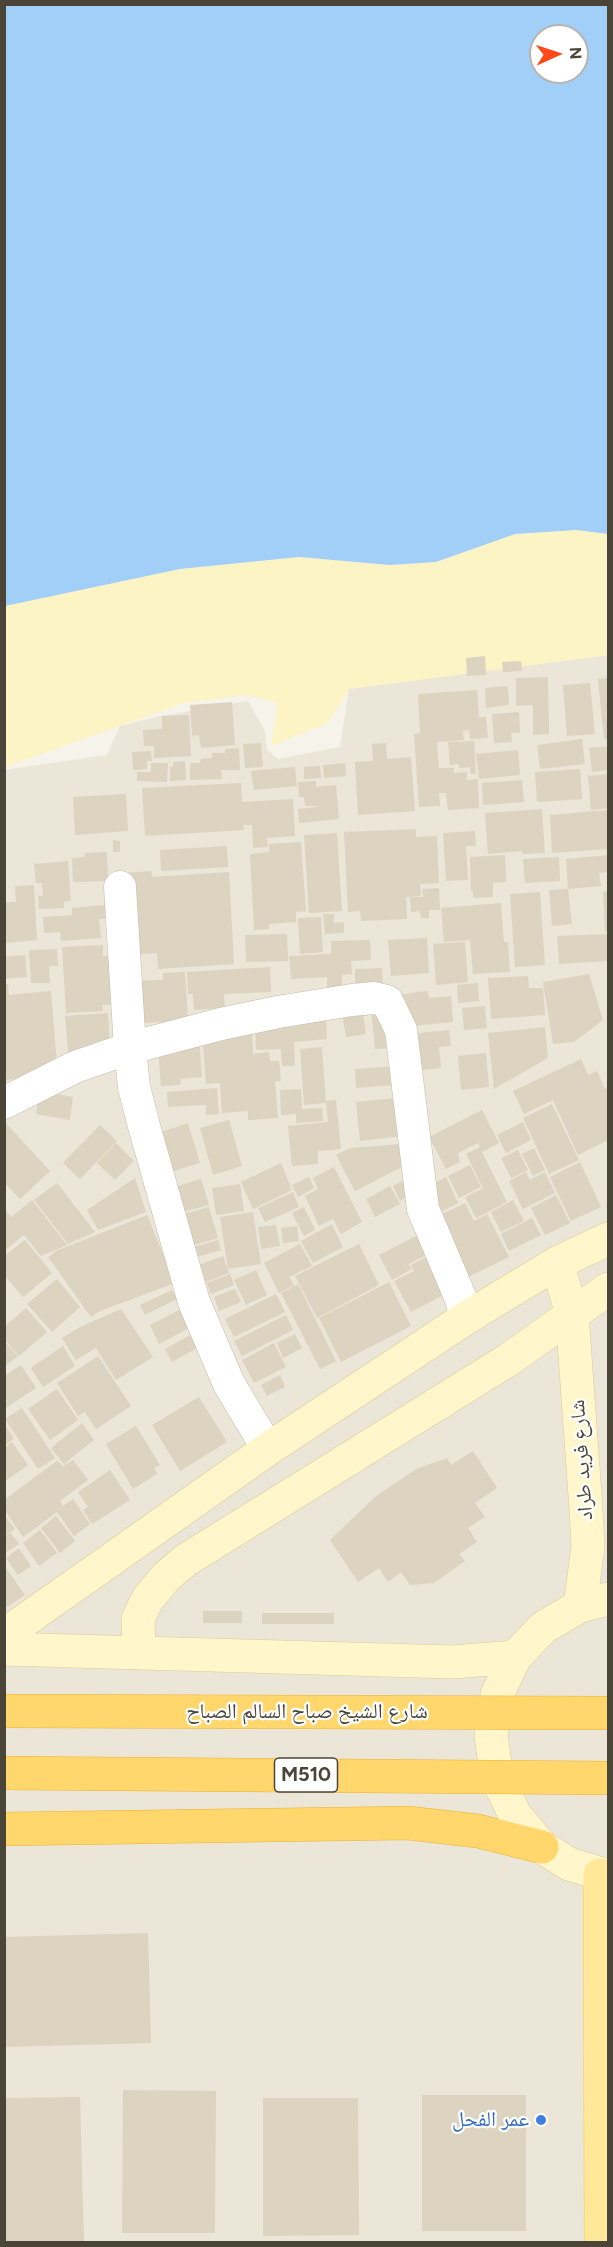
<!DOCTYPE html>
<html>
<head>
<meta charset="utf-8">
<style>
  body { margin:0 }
  #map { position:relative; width:613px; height:2247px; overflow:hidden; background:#f6f3ea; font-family:Figtree,sans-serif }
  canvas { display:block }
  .frame { position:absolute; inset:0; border:6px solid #4b4537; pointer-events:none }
  .north { position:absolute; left:529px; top:24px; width:60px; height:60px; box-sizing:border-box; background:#fff; border:2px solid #b7b5af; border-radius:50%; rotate:87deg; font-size:16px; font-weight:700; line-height:24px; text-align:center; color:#4b4537 }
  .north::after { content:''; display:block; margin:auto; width:21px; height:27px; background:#ff4918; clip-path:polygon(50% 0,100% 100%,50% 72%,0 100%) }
</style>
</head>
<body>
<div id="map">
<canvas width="613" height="2247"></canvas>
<div class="frame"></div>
<div class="north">N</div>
</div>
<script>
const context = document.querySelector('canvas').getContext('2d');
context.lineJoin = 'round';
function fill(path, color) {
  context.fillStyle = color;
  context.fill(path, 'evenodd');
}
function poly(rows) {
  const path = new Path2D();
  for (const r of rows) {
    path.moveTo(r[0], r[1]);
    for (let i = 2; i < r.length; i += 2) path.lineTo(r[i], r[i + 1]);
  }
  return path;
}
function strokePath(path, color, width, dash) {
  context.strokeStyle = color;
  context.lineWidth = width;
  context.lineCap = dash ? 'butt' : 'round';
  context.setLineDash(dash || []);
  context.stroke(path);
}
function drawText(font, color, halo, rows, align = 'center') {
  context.font = font + ' Figtree,"Noto Naskh Arabic",sans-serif';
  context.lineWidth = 4.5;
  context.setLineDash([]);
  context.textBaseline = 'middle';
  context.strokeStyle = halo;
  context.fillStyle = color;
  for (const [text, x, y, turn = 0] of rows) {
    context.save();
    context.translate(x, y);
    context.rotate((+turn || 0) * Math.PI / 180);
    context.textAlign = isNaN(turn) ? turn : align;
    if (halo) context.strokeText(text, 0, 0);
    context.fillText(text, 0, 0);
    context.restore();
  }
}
const residential = poly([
  [608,655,608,2242,5,2242,4,770,107,755,120,726,161,716,248,701,265,731,267,750,278,759,340,747,349,689]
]);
const sand = poly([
  [576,530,608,534,608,655,349,689,328,723,271,746,278,703,248,695,184,703,5,767,5,606,180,569,299,557,390,565,436,562,515,534]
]);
const water = poly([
  [4,5,608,5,608,534,576,530,515,534,436,562,390,565,299,557,180,569,5,606],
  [541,36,577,36,577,72,541,72]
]);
const building = poly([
  [485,656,486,675,467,676,466,658],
  [521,661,522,671,503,672,502,662],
  [548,677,549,734,533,735,533,705,516,706,516,678],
  [608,678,608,739,604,739,598,679],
  [590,683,595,734,567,736,563,685],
  [508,686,509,705,486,708,485,688],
  [477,690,479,717,486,717,488,738,470,739,469,730,463,731,464,740,437,742,439,768,454,768,454,773,467,772,467,780,478,779,479,808,448,810,446,793,439,793,440,806,419,807,414,734,420,733,418,694],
  [232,702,235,745,201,748,199,735,192,736,190,705],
  [519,712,520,733,511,733,512,742,494,743,492,714],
  [189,715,191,756,154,758,154,746,144,746,143,730,162,729,162,716],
  [582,739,585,764,540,769,537,745],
  [474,741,476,774,471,774,470,767,459,768,459,764,450,765,448,742],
  [261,743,263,767,245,768,243,744],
  [386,743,387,759,411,757,415,811,358,815,355,762,373,761,372,744],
  [608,746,608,770,592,772,589,748],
  [239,748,240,770,221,770,222,779,190,780,190,763,200,763,201,759,212,758,212,753,225,753,225,749],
  [518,750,520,775,479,779,476,754],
  [151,751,152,761,147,761,147,769,133,770,132,752],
  [185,761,186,780,170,781,170,767,173,767,173,762],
  [151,763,168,763,167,782,137,781,137,772,151,772],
  [345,763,346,776,324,778,323,765],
  [320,766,321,778,304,779,304,767],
  [295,767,297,786,254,790,251,771],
  [580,769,582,799,537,802,535,772],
  [608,774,608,808,591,810,588,776],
  [522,780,524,802,483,805,482,783],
  [316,781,316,787,336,785,339,819,299,823,298,809,318,807,318,806,305,806,304,797,299,797,298,782],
  [241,783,242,802,293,799,295,836,267,838,268,847,253,848,252,825,243,825,244,830,145,836,142,788],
  [126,794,128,831,75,835,73,797],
  [542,809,545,853,522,854,522,851,488,854,485,813],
  [607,810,608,849,552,853,550,815],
  [416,829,416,837,437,836,439,883,420,884,421,896,406,897,407,919,361,921,360,911,348,912,344,832],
  [475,831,476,846,466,846,468,880,446,881,443,833],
  [337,833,342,911,309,913,304,835],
  [113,840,120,841,120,852,113,852],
  [301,842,306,911,296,912,296,922,269,924,269,929,254,930,250,854,269,852,269,844],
  [227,846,228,867,161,871,160,850],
  [107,852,108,881,73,882,72,858,85,857,85,853],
  [505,855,506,882,493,883,493,897,473,898,473,891,471,891,470,857],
  [608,855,608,872,599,873,601,886,568,889,566,859],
  [559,857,560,881,525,883,523,859],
  [68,861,71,901,64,902,64,908,39,909,38,896,43,896,42,883,36,883,34,864],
  [151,871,152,877,229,872,234,964,158,969,157,953,131,955,126,873],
  [34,885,37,940,5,943,5,902,16,902,15,886],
  [439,888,440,910,429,910,429,918,421,918,420,911,411,912,410,897,423,897,422,889],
  [568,889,572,924,552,926,549,890],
  [608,891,608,932,605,932,603,892],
  [540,892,545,965,515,967,510,894],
  [501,903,504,942,508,942,510,972,473,974,470,940,444,942,441,908],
  [105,905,106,919,99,919,101,938,61,941,60,932,44,933,43,917,72,915,72,908],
  [323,914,334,914,334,923,344,922,344,933,325,934],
  [321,917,323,952,300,954,298,918],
  [287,934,288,961,246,962,245,935],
  [608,934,608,961,559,964,557,936],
  [427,938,429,973,391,976,388,940],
  [370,940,371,960,351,961,352,974,342,975,342,992,327,993,327,977,291,979,289,956,331,954,331,941],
  [465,942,468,982,436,985,433,944],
  [103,945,103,956,119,955,122,1004,102,1005,103,1011,66,1013,62,947],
  [57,949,58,966,49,966,50,983,31,983,29,950],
  [25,955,27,977,4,979,4,957],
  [270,967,271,992,224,994,225,1008,194,1010,193,994,188,994,187,972],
  [382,968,383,986,355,987,355,969],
  [185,972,188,1021,138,1023,135,981,163,980,163,973],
  [589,974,603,1020,574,1042,553,1044,543,982],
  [528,976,529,988,543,988,545,1015,491,1019,488,978],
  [478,983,479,1001,458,1003,457,985],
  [4,984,8,984,9,995,51,991,57,1065,37,1067,38,1077,5,1080],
  [428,991,429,998,451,996,453,1022,411,1026,410,1010,404,1011,402,994],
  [485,1006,487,1028,464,1030,462,1008],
  [389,1008,394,1048,375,1049,371,1009],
  [363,1011,366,1034,346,1037,342,1014],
  [108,1013,110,1050,69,1062,65,1016],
  [326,1018,327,1039,294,1042,295,1066,282,1066,281,1049,256,1050,255,1022],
  [545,1027,548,1058,494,1089,488,1033],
  [202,1030,252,1032,253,1054,269,1052,270,1061,279,1061,281,1081,275,1082,278,1118,248,1120,248,1111,222,1113,220,1083,206,1084],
  [449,1030,451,1046,439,1047,441,1068,414,1071,410,1034],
  [199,1037,202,1077,180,1079,181,1085,161,1086,158,1047],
  [322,1047,326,1103,304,1105,300,1049],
  [486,1053,489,1087,461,1090,458,1056],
  [581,1059,588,1075,597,1071,605,1089,608,1087,608,1140,578,1155,553,1100,524,1114,513,1091],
  [396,1066,397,1085,356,1088,355,1069],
  [217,1088,219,1114,206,1115,206,1105,168,1107,167,1092],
  [301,1089,302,1109,322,1108,323,1121,296,1123,296,1114,281,1115,280,1090],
  [40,1091,73,1097,70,1120,36,1114],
  [406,1097,410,1135,360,1141,356,1102],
  [336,1100,341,1149,318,1151,318,1164,292,1166,288,1126,328,1122,326,1101],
  [552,1104,579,1160,549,1174,523,1118],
  [482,1110,499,1143,482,1152,507,1202,476,1218,465,1197,483,1188,466,1154,480,1147,478,1143,458,1153,460,1162,446,1169,429,1137],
  [229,1120,242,1166,213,1175,200,1128],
  [4,1121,50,1171,20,1199,4,1182],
  [523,1122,531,1140,506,1153,497,1135],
  [188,1123,200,1163,174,1171,161,1132],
  [100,1125,117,1141,80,1179,63,1163],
  [116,1143,134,1161,115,1180,97,1163],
  [402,1144,412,1162,355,1191,336,1155,350,1148],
  [534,1148,545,1170,533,1176,522,1154],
  [518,1150,528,1170,511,1178,501,1158],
  [580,1162,601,1207,571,1221,550,1177],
  [281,1163,292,1190,253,1209,241,1182],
  [470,1165,481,1187,459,1198,448,1176],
  [334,1167,362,1222,341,1234,333,1219,319,1226,305,1196,318,1189,313,1178],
  [526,1172,530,1180,545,1172,555,1193,523,1209,509,1181],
  [412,1176,419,1191,400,1201,393,1186],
  [309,1177,314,1188,298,1197,292,1185],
  [446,1177,458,1203,435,1215,422,1190],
  [135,1178,146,1212,98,1230,87,1210],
  [201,1179,209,1205,178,1213,171,1188],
  [57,1183,95,1232,68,1244,34,1200],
  [240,1184,244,1211,216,1215,212,1188],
  [390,1186,400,1204,375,1217,366,1199],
  [293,1192,299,1207,265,1222,258,1208],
  [556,1195,570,1223,545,1235,531,1208],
  [32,1200,67,1245,41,1256,24,1235,4,1251,4,1208,11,1217],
  [513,1200,524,1221,501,1232,491,1212],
  [465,1203,474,1221,487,1214,509,1257,462,1280,431,1220],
  [209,1207,218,1238,190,1246,180,1215],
  [304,1207,315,1230,304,1236,292,1213],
  [253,1212,261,1264,228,1269,220,1217],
  [147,1215,175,1283,100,1311,91,1317,48,1257,56,1251],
  [532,1218,541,1235,509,1251,501,1234],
  [332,1224,343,1247,313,1263,301,1241],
  [276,1225,280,1246,261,1249,258,1227],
  [297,1226,299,1241,283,1243,281,1228],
  [424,1232,434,1251,409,1264,412,1269,392,1280,379,1255],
  [25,1240,52,1273,23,1297,4,1275,4,1256],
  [218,1240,221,1250,193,1258,190,1248],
  [300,1244,312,1266,289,1277,294,1285,279,1293,264,1263],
  [359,1244,379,1285,317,1318,295,1276],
  [434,1253,453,1290,411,1312,394,1281,414,1271,411,1265],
  [223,1256,229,1273,206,1282,199,1265],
  [256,1270,267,1295,246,1305,234,1280],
  [230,1274,234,1285,211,1294,207,1283],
  [57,1279,80,1307,52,1332,27,1304],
  [389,1282,411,1326,341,1362,319,1318],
  [298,1284,336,1361,320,1369,281,1293],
  [235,1289,241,1302,219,1311,214,1297],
  [172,1290,177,1299,145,1315,140,1305],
  [276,1294,285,1312,234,1337,225,1319],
  [26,1308,47,1332,19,1356,4,1339,4,1327],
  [121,1309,153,1357,116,1380,96,1348,76,1360,62,1338,82,1326],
  [181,1309,191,1327,159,1344,150,1325],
  [286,1315,293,1330,242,1356,234,1341],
  [192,1334,199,1347,172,1362,165,1349],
  [295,1334,302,1348,283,1358,277,1343],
  [4,1341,18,1356,4,1367],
  [274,1343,286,1367,254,1383,242,1360],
  [63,1346,75,1366,43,1387,31,1368],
  [98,1356,131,1406,96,1429,85,1412,78,1416,57,1383],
  [21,1365,36,1388,4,1409,4,1376],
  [280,1375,285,1387,267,1396,261,1385],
  [57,1389,78,1420,50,1440,28,1409],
  [199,1397,227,1442,180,1471,152,1425],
  [22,1408,55,1458,38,1469,5,1419],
  [4,1423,14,1439,4,1446],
  [82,1423,94,1440,64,1464,51,1448],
  [136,1426,160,1465,154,1468,157,1474,133,1489,106,1444],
  [12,1442,28,1465,4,1482,4,1448],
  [473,1451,497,1488,475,1503,485,1517,468,1528,477,1542,459,1554,465,1561,434,1583,410,1585,401,1572,388,1582,379,1568,358,1582,330,1540,375,1497,416,1469,447,1458,451,1465],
  [73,1460,88,1480,60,1501,63,1506,73,1499,90,1524,74,1536,57,1512,23,1537,4,1509,4,1500,57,1461,63,1466],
  [110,1470,130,1500,92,1524,83,1510,88,1507,78,1492],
  [4,1515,15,1529,4,1537],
  [56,1516,75,1541,60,1553,41,1528],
  [40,1530,57,1553,39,1566,23,1543],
  [11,1533,19,1544,4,1554,4,1537],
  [19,1548,31,1566,18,1575,6,1558],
  [4,1565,25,1595,7,1607,4,1604],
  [203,1611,242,1611,242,1623,203,1623],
  [262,1613,334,1613,334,1624,262,1624],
  [148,1933,151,2043,4,2047,4,1937],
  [123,2090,216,2091,215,2233,122,2233],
  [422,2095,526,2095,526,2231,422,2231],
  [80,2097,84,2242,4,2242,4,2098],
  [263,2098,358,2098,359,2235,263,2236]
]);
const street = poly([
  [120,887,130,1048,134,1087,144,1126,194,1302,229,1384,268,1449],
  [4,1103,75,1067,130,1048,221,1024,278,1012,352,1000,374,998,387,1001,401,1030,423,1209,461,1299,466,1318]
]);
const secondary = poly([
  [557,1263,572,1314,586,1509,588,1547,580,1606],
  [608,1599,580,1606,544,1627,515,1657,497,1695,491,1736,497,1778,515,1815,542,1847,569,1864,608,1876],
  [4,1635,268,1449,466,1318,557,1263,608,1239],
  [4,1649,453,1662,515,1657],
  [139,1653,138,1619,147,1600,166,1577,186,1560,508,1360,608,1289]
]);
const primary = poly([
  [600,1875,601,2242]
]);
const highway = poly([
  [4,1829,408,1823,478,1831,542,1847]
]);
const highwayBridge = poly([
  [4,1711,608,1713],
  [4,1773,608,1778]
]);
const markers = [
  [541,2120,6,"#3f7fe0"]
];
const shields = [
  [306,1775,63]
];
const shieldNames = [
  ["M510",306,1775]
];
const streetNames = [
  ["شارع فريد طراد",582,1460,-94],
  ["شارع الشيخ صباح السالم الصباح",307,1712]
];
const shopNames = [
  ["عمر الفحل",529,2120]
];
fill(residential, '#ebe6d8');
fill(sand, '#fcf4c4');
fill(water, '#a2cff7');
fill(building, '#dcd3c1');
strokePath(street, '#c3bcab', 33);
strokePath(secondary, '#dacc96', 34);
strokePath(primary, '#eecc60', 34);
strokePath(highway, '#ebb12f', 34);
strokePath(street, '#fff', 32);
strokePath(secondary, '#fff6cb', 33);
strokePath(primary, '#ffe89a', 33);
strokePath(highway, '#ffd76c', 33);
strokePath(highwayBridge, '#ebb12f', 34, []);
strokePath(highwayBridge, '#ffd76c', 33);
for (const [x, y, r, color] of markers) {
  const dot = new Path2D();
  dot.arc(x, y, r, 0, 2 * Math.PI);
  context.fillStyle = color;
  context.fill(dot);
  strokePath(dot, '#fff', 2);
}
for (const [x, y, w] of shields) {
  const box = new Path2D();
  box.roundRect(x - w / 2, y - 17, w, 34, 4.5);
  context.fillStyle = '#fff';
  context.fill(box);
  strokePath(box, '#4b4537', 1.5);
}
drawText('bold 20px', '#4b4537', null, shieldNames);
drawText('21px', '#4b4537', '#fff', streetNames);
drawText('21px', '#366cbe', '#fff', shopNames, 'right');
</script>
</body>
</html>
